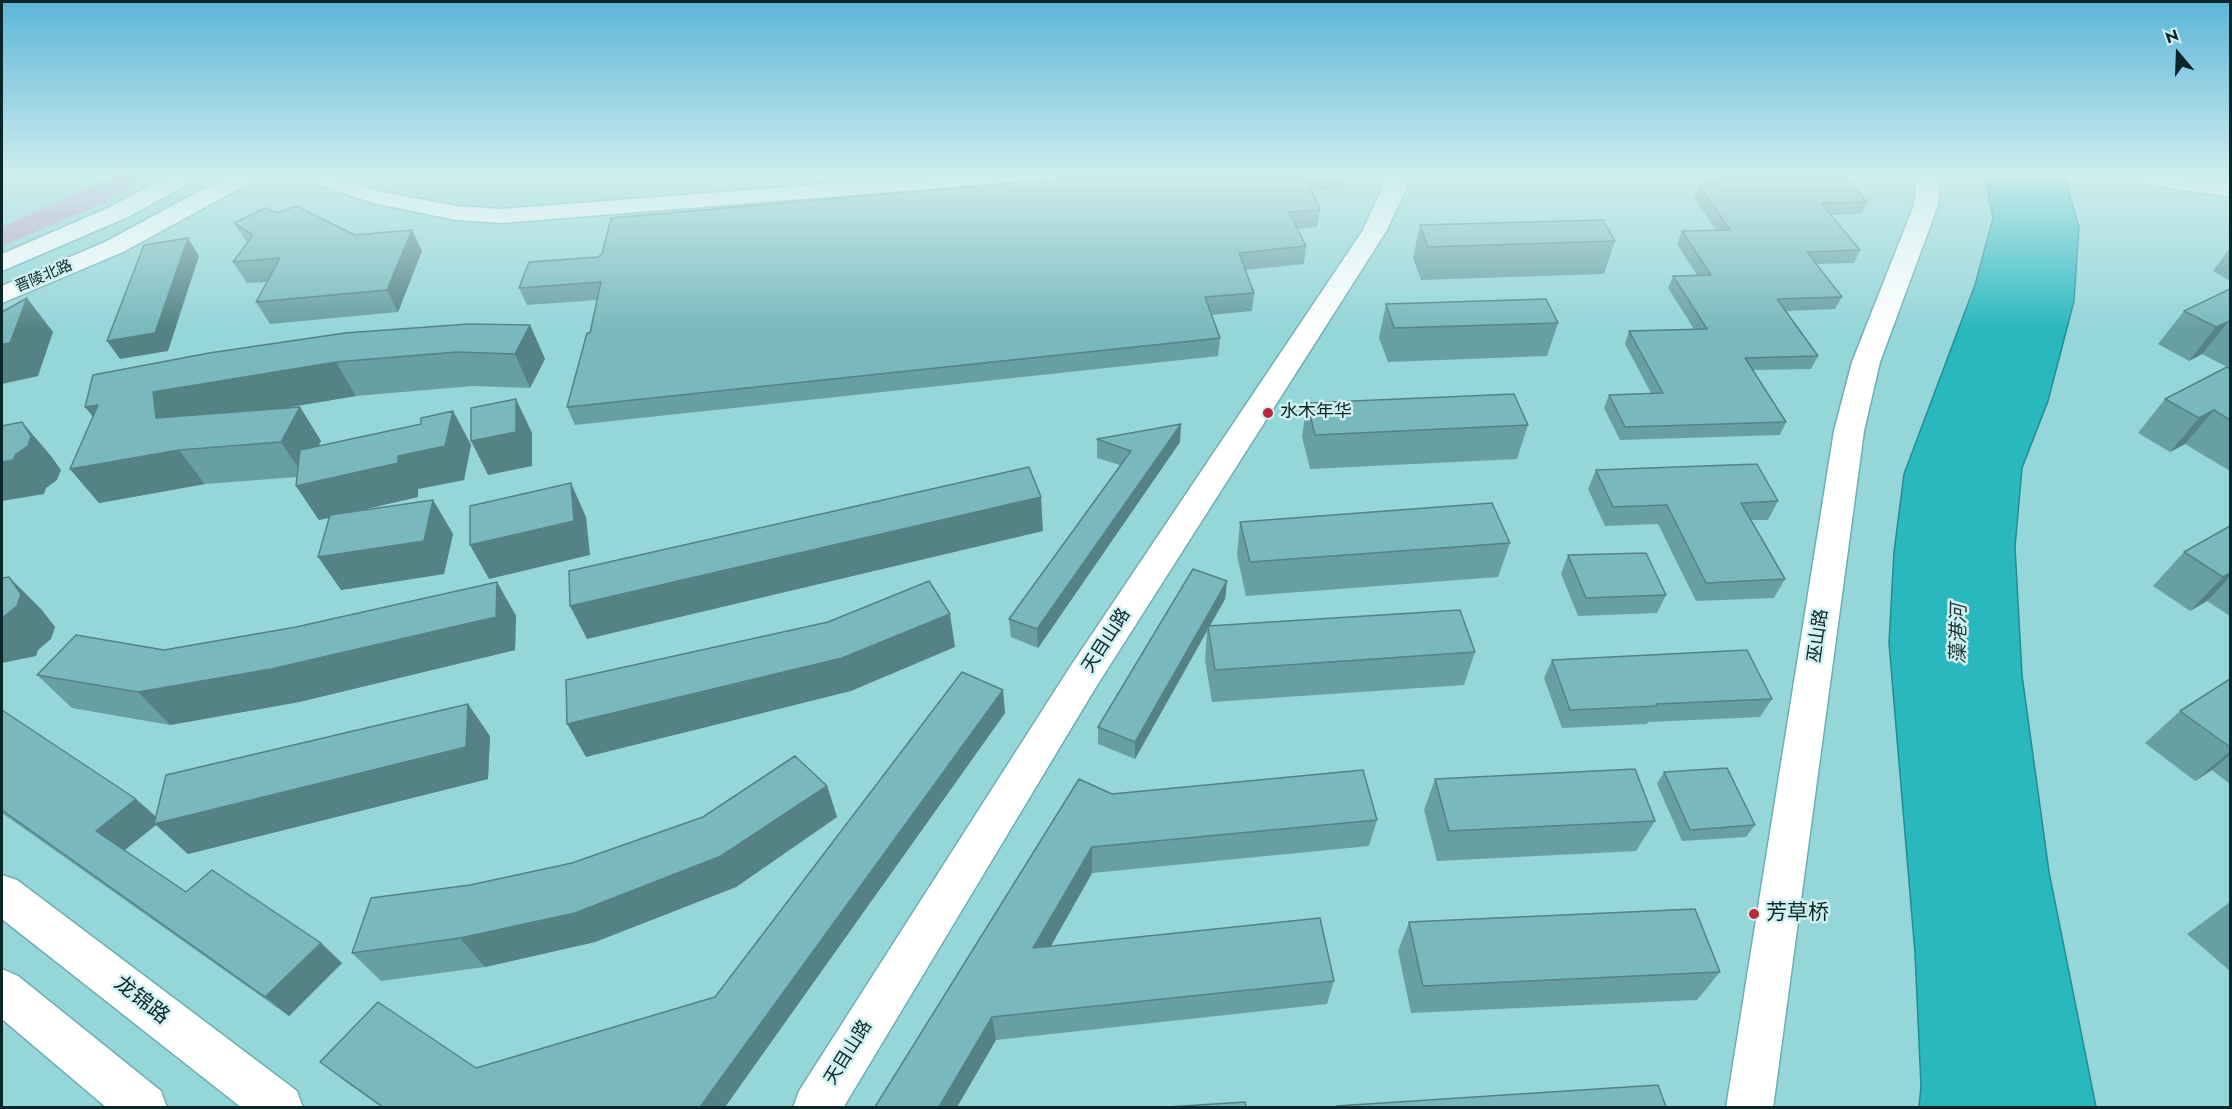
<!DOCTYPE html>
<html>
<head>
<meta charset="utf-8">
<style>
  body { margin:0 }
  #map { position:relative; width:2232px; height:1109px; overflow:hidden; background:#95d6d9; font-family:Jost,sans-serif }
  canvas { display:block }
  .frame { position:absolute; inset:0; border:3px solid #0b2628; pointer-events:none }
  .north { position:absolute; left:2148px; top:24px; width:60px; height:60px; -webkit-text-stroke:4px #d0f0f2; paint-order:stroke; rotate:341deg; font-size:16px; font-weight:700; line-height:24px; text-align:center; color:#0b2628 }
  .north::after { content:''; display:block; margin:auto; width:21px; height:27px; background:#0b2628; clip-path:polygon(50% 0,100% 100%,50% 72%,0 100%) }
</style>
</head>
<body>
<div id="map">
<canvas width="2232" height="1109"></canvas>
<div class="frame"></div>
<div class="north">N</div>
</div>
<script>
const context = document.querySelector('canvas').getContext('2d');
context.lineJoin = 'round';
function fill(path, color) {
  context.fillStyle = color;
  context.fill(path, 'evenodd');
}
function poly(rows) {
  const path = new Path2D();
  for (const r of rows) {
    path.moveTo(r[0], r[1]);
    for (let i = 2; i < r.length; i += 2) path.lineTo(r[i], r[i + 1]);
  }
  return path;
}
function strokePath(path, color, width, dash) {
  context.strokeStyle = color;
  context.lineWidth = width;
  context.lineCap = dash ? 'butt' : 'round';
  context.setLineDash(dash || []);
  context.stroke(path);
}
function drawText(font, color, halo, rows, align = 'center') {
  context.font = font + ' Jost,"Noto Sans SC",sans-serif';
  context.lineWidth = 5;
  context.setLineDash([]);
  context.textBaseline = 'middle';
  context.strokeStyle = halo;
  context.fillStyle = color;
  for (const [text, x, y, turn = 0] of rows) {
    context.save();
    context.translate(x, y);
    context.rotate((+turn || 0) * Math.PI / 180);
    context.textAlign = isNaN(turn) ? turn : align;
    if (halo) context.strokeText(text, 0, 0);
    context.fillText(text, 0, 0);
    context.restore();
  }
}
const green = poly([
  [116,175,155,175,96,206,2,246,2,227]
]);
const water = poly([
  [1984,175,2064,175,2079,227,2074,301,2048,401,2022,468,2015,547,2022,675,2049,872,2096,1107,1919,1107,1921,1086,1915,953,1889,643,1894,552,1904,474,1975,285,1993,218,1984,175]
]);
const minor = poly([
  [303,175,334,175,378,191,456,206,501,209,943,175,1038,175,1036,180,1028,181,501,223,456,220,373,203,305,180,303,175]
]);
const tertiary = poly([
  [1384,175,1408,175,1407,186,1387,230,1096,687,843,1108,793,1108,799,1091,1070,667,1363,230,1383,186,1384,175],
  [1917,175,1941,175,1938,205,1880,362,1864,431,1773,1108,1726,1108,1834,431,1852,362,1914,205,1917,175],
  [2120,175,2180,175,2230,183,2230,197,2132,182,2124,180,2120,175]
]);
const secondary = poly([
  [170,175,200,175,196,180,128,217,2,271,2,254,110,207,170,175],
  [229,175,259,175,255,180,123,252,2,303,2,286,105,242,229,175],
  [2,875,17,880,297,1091,303,1108,242,1108,2,919,2,875],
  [2,969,18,976,161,1091,167,1108,107,1108,2,1019,2,969]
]);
const wall = poly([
  [1103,175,1345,175,1343,188,1311,191,1320,210,1317,227,1297,229,1306,246,1304,264,1245,270,1254,293,1252,311,1211,315,1220,338,1218,356,575,425,567,407,590,333,597,300,527,305,519,288,598,257],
  [1696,175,1867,175,1844,176,1867,202,1861,214,1831,215,1860,250,1854,263,1816,264,1842,297,1835,309,1786,311,1818,356,1811,369,1753,370,1786,422,1780,435,1620,440,1604,408,1609,395,1651,393,1625,344,1629,331,1694,329,1668,288,1673,276,1697,275,1677,244,1682,231,1716,230,1694,198,1699,186,1704,186],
  [277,213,355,235,412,230,422,251,398,312,270,324,256,302,267,282,247,283,233,262,247,243,234,223],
  [1420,225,1615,241,1604,274,1421,280,1413,258],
  [2230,248,2230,281,2213,271],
  [2230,289,2230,471,2185,444,2170,452,2138,433,2165,399,2227,367,2202,354,2189,361,2158,344,2184,311],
  [1386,304,1558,323,1547,356,1388,362,1379,338],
  [530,325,545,359,530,388,474,386,356,396,281,408,300,407,321,441,318,446,421,424,453,411,471,445,464,480,418,489,418,497,356,511,433,500,453,534,444,574,341,590,329,518,319,520,296,486,297,477,205,484,99,503,70,469,93,416,85,407],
  [1307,403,1528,425,1517,459,1310,469,1302,437],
  [1097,439,1180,442,1038,648,1011,637,1009,619,1120,465,1097,458],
  [1596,470,1778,501,1768,520,1751,520,1785,579,1774,598,1696,601,1658,524,1605,526,1588,489],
  [1240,522,1510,543,1498,577,1246,596,1237,555],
  [2230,526,2230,616,2207,601,2190,611,2153,586,2184,552],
  [1568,555,1666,595,1657,613,1578,616,1561,574],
  [1227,581,1225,599,1210,626,1475,652,1464,685,1212,702,1205,660,1207,631,1135,759,1098,744,1098,727],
  [497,582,516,616,515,650,299,702,170,725,72,708,37,675,164,650,296,627],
  [1552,660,1772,699,1760,717,1648,722,1647,724,1562,728,1544,678],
  [2230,679,2230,784,2212,770,2195,781,2145,743,2180,711],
  [2,710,156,817,490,736,488,779,188,854,156,825,125,850,186,892,321,943,342,963,289,1016,2,813],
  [1005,713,725,1107,381,1107,343,1080,320,1062,476,1068,715,997],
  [1664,772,1755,825,1746,837,1682,841,1657,784],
  [1435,779,1655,821,1636,851,1437,861,1424,810],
  [827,786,837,817,736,887,595,942,485,967,381,981,352,953,470,885,572,863],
  [1112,794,1377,820,1369,846,1092,873,1051,946,1334,981,1327,1004,996,1040,957,1107,875,1107],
  [2230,902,2230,971,2187,934],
  [1409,922,1720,972,1697,1000,1411,1013,1398,951]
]);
const shadedWall = poly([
  [412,230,422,251,398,312,387,290],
  [188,238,199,256,168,351,120,359,107,341],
  [27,298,53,332,38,376,2,384,2,344],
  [2230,320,2202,354,2189,361,2216,327],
  [530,325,545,359,530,388,515,354],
  [336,362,356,396,178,426,156,418,153,392],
  [516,399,532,433,532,466,488,475,471,441],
  [98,405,113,441,85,407],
  [300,407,321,441,304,476,281,442],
  [2214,410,2185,444,2170,452,2199,418],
  [453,411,471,445,464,480,418,489,418,497,319,520,296,486,398,456],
  [22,422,51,456,61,470,57,480,46,488,44,494,2,501,2,462],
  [1181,424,1180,442,1038,648,1037,629],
  [179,450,205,484,99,503,70,469],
  [571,483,586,517,590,555,489,579,470,545],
  [1041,497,1043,531,587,639,570,606],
  [433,500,453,534,444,574,341,590,318,557],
  [2230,573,2230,577,2207,601,2190,611,2223,577],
  [9,577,42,610,55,627,51,639,38,650,36,656,2,663,2,622],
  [1227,581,1225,599,1208,629,1208,626,1207,631,1135,759,1135,742],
  [497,582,516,616,515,650,299,702,170,725,138,692],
  [950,614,955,647,851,691,586,757,567,724],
  [1003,690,1005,713,725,1107,700,1107],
  [468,704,490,736,488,779,188,854,156,825,122,852,96,831,136,799,161,821],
  [2230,751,2230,755,2212,770,2195,781],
  [827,786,837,817,736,887,595,942,485,967,460,938],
  [1092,847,1092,873,1036,972,1033,948],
  [321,943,342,963,289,1016,265,997],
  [992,1017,996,1040,957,1107,939,1107]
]);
const building = poly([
  [1103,175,1304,175,1320,210,1289,212,1306,246,1239,253,1254,293,1205,297,1220,338,567,407,587,333,590,333,601,282,519,288,529,262,598,257,602,254,611,218,1103,175],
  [1710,175,1844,175,1867,202,1821,203,1860,250,1807,252,1842,297,1777,299,1818,356,1745,358,1786,422,1625,427,1609,395,1663,393,1629,331,1707,329,1673,276,1711,275,1682,231,1730,230,1699,186,1718,185,1710,175],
  [296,206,355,235,412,230,387,290,256,302,280,258,233,262,253,235,234,223,265,208,277,213,296,206],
  [1603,220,1615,241,1428,247,1420,225,1603,220],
  [188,238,155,333,107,341,144,245,188,238],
  [2230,289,2230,321,2216,327,2184,311,2230,289],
  [27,298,10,343,2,344,2,312,27,298],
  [1546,299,1558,323,1394,328,1386,304,1546,299],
  [469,324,530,325,515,354,457,352,336,362,153,392,156,418,300,407,281,442,179,450,70,469,98,405,85,407,93,375,209,353,345,333,469,324],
  [2227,367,2230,369,2230,420,2214,410,2199,418,2165,399,2227,367],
  [1514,394,1528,425,1315,435,1307,403,1514,394],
  [516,399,516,432,471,441,471,408,516,399],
  [453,411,445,446,398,456,398,463,296,486,300,450,421,424,421,418,453,411],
  [22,422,31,436,28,446,16,454,13,460,2,462,2,426,22,422],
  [1181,424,1037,629,1009,619,1131,451,1097,439,1181,424],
  [1757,464,1778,501,1741,503,1785,579,1706,583,1667,505,1613,507,1596,470,1757,464],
  [1029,467,1041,497,570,606,569,571,1029,467],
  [571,483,574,521,470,545,470,506,571,483],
  [433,500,424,541,318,557,330,515,433,500],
  [1492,503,1510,543,1250,562,1240,522,1492,503],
  [2230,526,2230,573,2223,577,2184,552,2230,526],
  [1646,553,1666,595,1586,598,1568,555,1646,553],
  [1193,569,1227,581,1135,742,1098,727,1193,569],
  [9,577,21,594,17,606,3,617,2,622,2,578,9,577],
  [929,581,950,614,842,658,567,724,566,680,828,622,929,581],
  [497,582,496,617,271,669,138,692,37,675,76,635,164,650,296,627,497,582],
  [1460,610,1475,652,1215,670,1208,626,1460,610],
  [1747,650,1772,699,1656,704,1657,706,1570,710,1552,660,1747,650],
  [962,672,1003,690,700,1107,383,1107,320,1062,378,1002,476,1068,715,997,962,672],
  [2230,679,2230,747,2180,711,2230,679],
  [468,704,466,747,154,824,166,775,468,704],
  [2,710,136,799,96,831,186,892,212,870,321,943,265,997,2,810,2,710],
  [795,756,827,786,721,856,575,913,460,938,352,953,371,898,470,885,572,863,703,817,795,756],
  [1727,768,1755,825,1690,830,1664,772,1727,768],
  [1635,769,1655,821,1449,831,1435,779,1635,769],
  [1363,770,1377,820,1092,847,1033,948,1320,918,1334,981,992,1017,939,1107,875,1107,1079,779,1112,794,1363,770],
  [1695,909,1720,972,1423,986,1409,922,1695,909],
  [1658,1085,1666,1107,1336,1107,1336,1106,1658,1085],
  [1245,1102,1246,1107,1167,1107,1245,1102]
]);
const markers = [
  [1268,413,6,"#ba293a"],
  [1754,914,6,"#ba293a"]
];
const farStreetnames = [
  ["晋陵北路",44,277,-23]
];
const poiNames = [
  ["水木年华",1280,413]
];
const streetNames = [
  ["巫山路",1819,636,-82],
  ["天目山路",1107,641,-57],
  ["天目山路",849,1053,-58]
];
const waterNames = [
  ["藻港河",1960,634,-89]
];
const nearPoinames = [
  ["芳草桥",1766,914]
];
const nearStreetnames = [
  ["龙锦路",141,1001,38]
];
fill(green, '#bf9ac6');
fill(water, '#2ab8bf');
strokePath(water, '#218c92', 1.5);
strokePath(minor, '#6eaeb2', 3);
strokePath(tertiary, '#6eaeb2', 3);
strokePath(secondary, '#6eaeb2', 3);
fill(minor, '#fff');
fill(tertiary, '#fff');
fill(secondary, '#fff');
fill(wall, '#689fa3');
fill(shadedWall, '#558284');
fill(building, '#79b9bd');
strokePath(building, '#558284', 1.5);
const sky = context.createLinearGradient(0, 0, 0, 330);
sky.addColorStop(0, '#5cb6d8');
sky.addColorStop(0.53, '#cfedee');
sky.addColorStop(1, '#cfedee00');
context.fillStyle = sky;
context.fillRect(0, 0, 2232, 330);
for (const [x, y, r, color] of markers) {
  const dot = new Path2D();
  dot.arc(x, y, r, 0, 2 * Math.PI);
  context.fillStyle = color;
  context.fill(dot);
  strokePath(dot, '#d0f0f2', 2);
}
drawText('15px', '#0b2628', '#d0f0f2', farStreetnames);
drawText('18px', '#0b2628', '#d0f0f2', poiNames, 'left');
drawText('18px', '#0b2628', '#d0f0f2', streetNames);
drawText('italic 20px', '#1f3637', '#d0f0f2', waterNames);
drawText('21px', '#0b2628', '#d0f0f2', nearPoinames, 'left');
drawText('21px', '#0b2628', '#d0f0f2', nearStreetnames);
</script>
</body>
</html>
